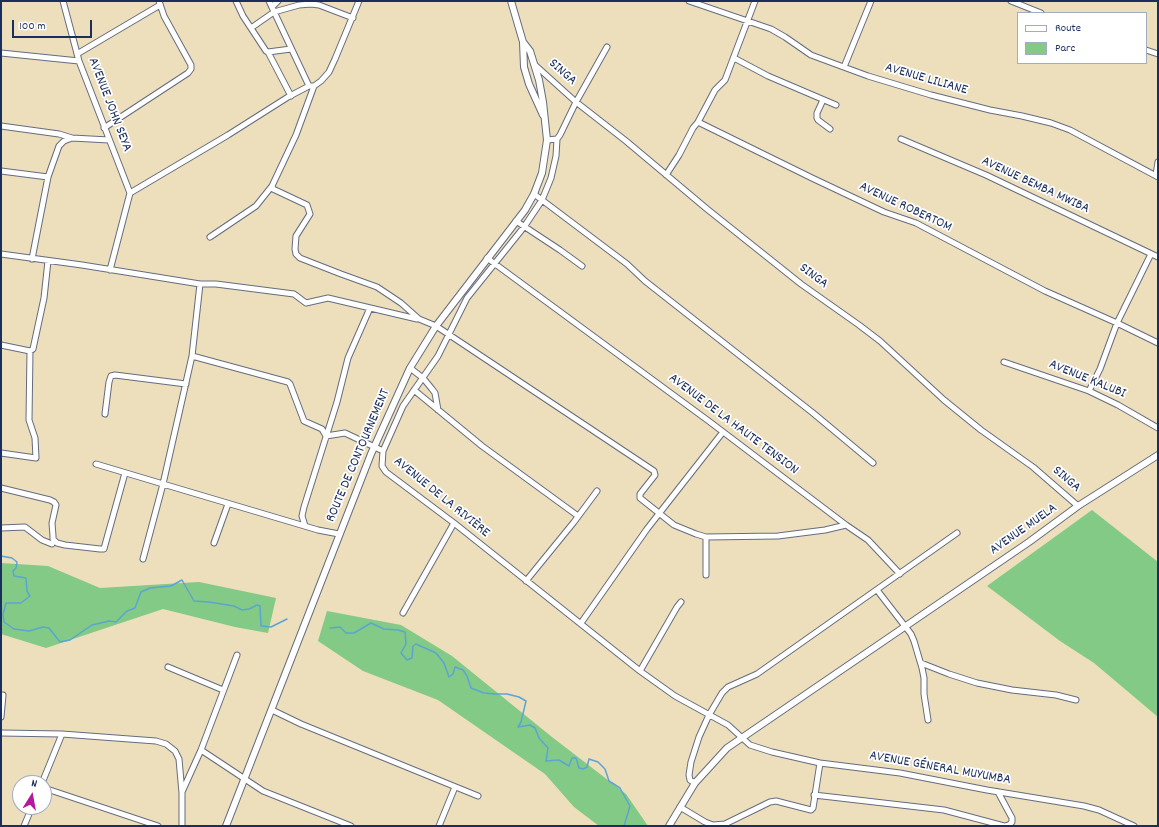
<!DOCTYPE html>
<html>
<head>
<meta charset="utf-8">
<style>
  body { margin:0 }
  #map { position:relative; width:1159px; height:827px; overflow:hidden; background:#eddebc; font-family:Dekko,sans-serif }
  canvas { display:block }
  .frame { position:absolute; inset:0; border:2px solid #1b2f5e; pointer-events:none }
  .legend { position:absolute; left:1017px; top:12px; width:130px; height:52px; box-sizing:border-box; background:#fff; border:1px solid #a4acbf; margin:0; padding:5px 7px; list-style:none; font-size:12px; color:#1b2f5e }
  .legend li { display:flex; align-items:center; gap:8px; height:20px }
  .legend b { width:20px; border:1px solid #a4acbf }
  .north { position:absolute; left:12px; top:775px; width:40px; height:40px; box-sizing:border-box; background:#fff; border:1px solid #a4acbf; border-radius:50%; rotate:11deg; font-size:11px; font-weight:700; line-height:16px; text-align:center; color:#1b2f5e }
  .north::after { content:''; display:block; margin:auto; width:14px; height:18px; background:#b5179e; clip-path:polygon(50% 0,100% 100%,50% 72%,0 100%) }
  .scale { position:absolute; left:12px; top:20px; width:80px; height:18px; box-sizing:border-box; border:2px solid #1b2f5e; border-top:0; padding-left:5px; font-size:12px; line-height:14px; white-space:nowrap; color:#1b2f5e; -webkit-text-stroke:3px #fff; paint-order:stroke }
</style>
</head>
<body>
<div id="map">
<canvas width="1159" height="827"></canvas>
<div class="frame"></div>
<ul class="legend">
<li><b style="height:5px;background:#fff"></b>Route</li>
<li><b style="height:11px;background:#82ca86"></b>Parc</li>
</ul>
<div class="north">N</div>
<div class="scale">100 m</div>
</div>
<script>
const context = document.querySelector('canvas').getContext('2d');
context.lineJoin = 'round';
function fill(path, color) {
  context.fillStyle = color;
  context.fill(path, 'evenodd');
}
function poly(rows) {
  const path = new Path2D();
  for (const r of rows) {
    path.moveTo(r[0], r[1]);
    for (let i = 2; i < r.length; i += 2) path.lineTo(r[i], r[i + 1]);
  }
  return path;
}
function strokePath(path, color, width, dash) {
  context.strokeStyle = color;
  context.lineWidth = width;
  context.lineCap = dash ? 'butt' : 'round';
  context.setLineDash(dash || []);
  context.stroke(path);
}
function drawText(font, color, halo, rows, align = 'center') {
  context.font = font + ' Dekko,sans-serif';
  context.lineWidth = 3.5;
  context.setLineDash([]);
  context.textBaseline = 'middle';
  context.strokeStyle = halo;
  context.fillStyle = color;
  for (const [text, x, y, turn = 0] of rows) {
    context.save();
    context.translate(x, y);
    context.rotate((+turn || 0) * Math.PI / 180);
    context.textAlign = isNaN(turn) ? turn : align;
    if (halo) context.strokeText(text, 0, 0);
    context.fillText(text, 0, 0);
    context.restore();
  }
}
const green = poly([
  [1092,510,1158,562,1158,717,1094,663,1060,641,987,586],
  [1,563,48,566,100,588,199,582,276,598,268,633,235,627,163,609,46,648,1,634],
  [327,611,401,625,452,656,552,737,626,794,648,826,599,826,574,807,545,774,438,700,363,671,318,641]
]);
const stream = poly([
  [1,556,12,558,17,562,16,568,13,571,14,576,26,578,27,591,30,596,21,603,6,603,3,614,4,622,14,629,29,631,43,627,49,628,60,642,70,640,92,625,109,621,116,622,127,611,135,608,141,592,150,588,171,586,182,580,194,601,209,602,234,606,242,610,249,609,257,605,260,606,261,626,271,627,287,619],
  [330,628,340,627,346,633,354,633,371,623,384,629,398,630,405,632,406,644,401,653,407,660,412,658,413,646,416,644,436,653,444,663,449,677,453,674,455,667,463,670,467,676,471,688,484,693,495,694,507,694,519,697,526,701,521,722,518,727,530,725,535,728,539,738,548,748,546,761,559,760,569,766,572,758,576,758,579,768,583,769,587,767,589,759,598,762,605,769,609,781,620,788,630,806,624,826]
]);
const minor = poly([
  [63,1,79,61,130,193],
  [236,1,243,16,266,51,268,52,291,49],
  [269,1,309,86],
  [359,1,335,59,329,72,321,81,314,86,296,135,272,186,273,189,307,205,310,214,296,236,295,249,296,254,300,258,341,274,377,287,401,303,419,319,436,326,654,471,655,475,640,494,640,498,674,525,696,534,706,537,778,536,825,530,846,525],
  [689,1,771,29,785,37,811,55,868,76,931,95,990,110,1022,116,1051,123,1070,130,1158,177],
  [1011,1,1041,13],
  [272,7,278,1],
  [251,28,274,12,299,5,311,4,319,5,353,18],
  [1146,50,1158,54],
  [268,52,291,96],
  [1,53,79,61],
  [77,54,160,5],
  [734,58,768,76,836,105],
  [535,65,576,102,626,141,707,209,801,284,859,325,880,341,944,400,981,430,1033,467,1078,506],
  [844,67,871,1],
  [823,100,817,113,817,118,818,120,830,129],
  [698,122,715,90,725,80,755,1],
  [1,126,59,134,72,138],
  [104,128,188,73,191,69,191,65,164,16,159,1],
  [901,139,986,175,1158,257],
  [547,140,557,139,560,135,576,102,607,47],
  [1,171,48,177,59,146,64,141,72,138,109,140],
  [666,175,679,155,693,128,698,122,812,178,884,212,916,223,1045,291,1117,323,1158,343],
  [1156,175,1158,162],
  [130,193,228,135,288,97,309,86,314,86],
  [534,194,627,264,645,281,813,413,873,463],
  [516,221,560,250,582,266],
  [210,237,256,206,272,186],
  [1,254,82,265,200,284,216,284,294,294,306,303,328,298,417,319],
  [487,258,710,422,846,525,868,540,900,574],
  [32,259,48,177],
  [110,270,130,193],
  [200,284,192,356,288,382,290,384,304,421,322,429,326,436,345,433,383,451,382,466,386,472,454,523,640,671,675,696,728,725,750,745,772,752,820,763,900,773,987,790,1084,806,1099,810,1134,826],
  [1,345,30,351,33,349,44,298,48,261],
  [192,356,163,484,318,530,339,534],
  [1004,362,1089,391,1118,405,1158,428],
  [410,368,423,378,432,389,435,393,438,410],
  [414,390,482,446,578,516],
  [1089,391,1100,369,1117,323,1151,254],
  [105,414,109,382,111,376,115,375,186,384],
  [383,451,403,406,438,356,467,298,524,227,542,200,551,178,556,156,557,139],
  [1,453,36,458,35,438,29,420,30,351],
  [96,464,163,484,143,559],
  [1,488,50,500,54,502,56,505,52,523,53,536,53,539,57,543,65,545,100,549,104,549,105,545,125,473],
  [305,526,302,516,304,507,337,402,348,358,370,308],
  [1,528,25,527,42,540,52,544],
  [706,537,706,575],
  [214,543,228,504],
  [526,581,574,522,597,491],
  [877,590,911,634,914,641,922,668,924,678,924,694,928,720],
  [403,613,454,523],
  [581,623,647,529,723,432],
  [921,663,949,674,977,683,1012,690,1056,695,1076,700],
  [168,667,223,690],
  [640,671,677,607,681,602],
  [272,710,301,724,478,796],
  [1,717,3,695],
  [1,733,62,734,156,741,166,744,175,751,179,759,182,793,182,826],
  [201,750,263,791,351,826],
  [42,783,62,734],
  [695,783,690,780,689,775,691,762,699,737,709,715,722,693,728,687,757,674,957,533],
  [44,788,158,826],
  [182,792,201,750,237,655],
  [998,792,1012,818,1012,822,1009,825,1005,826],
  [814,795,944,810,1004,826],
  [680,807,705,822,713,825,725,824,770,802,776,801,811,810,813,808,820,763],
  [24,826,32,807],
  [439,826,455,787]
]);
const tertiary = poly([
  [523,42,524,67,529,84,543,115],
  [226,826,371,454,410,368,436,326,525,210,534,194,542,173,547,140,543,102,539,80,530,51,523,42,511,1],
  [669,826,695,783,727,748,1029,542,1078,506,1158,455]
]);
const streetNames = [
  ["SINGA",562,73,42],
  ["AVENUE LILIANE",926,80,16],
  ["AVENUE JOHN SEYA",109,105,69],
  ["AVENUE BEMBA MWIBA",1035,186,25],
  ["AVENUE ROBERTOM",905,208,25],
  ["SINGA",813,277,37],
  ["AVENUE KALUBI",1087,380,22],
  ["AVENUE DE LA HAUTE TENSION",733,425,37],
  ["ROUTE DE CONTOURNEMENT",359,456,-67],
  ["SINGA",1066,480,41],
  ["AVENUE DE LA RIVIÈRE",441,498,39],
  ["AVENUE MUELA",1024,530,-35],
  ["AVENUE GÉNERAL MUYUMBA",940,769,10]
];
fill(green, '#82ca86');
strokePath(stream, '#5ca5d3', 1.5);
strokePath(minor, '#646c7f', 7);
strokePath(tertiary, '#646c7f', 8);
strokePath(minor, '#fff', 5);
strokePath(tertiary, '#fff', 6);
drawText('14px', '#1b2f5e', '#fff', streetNames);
</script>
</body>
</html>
